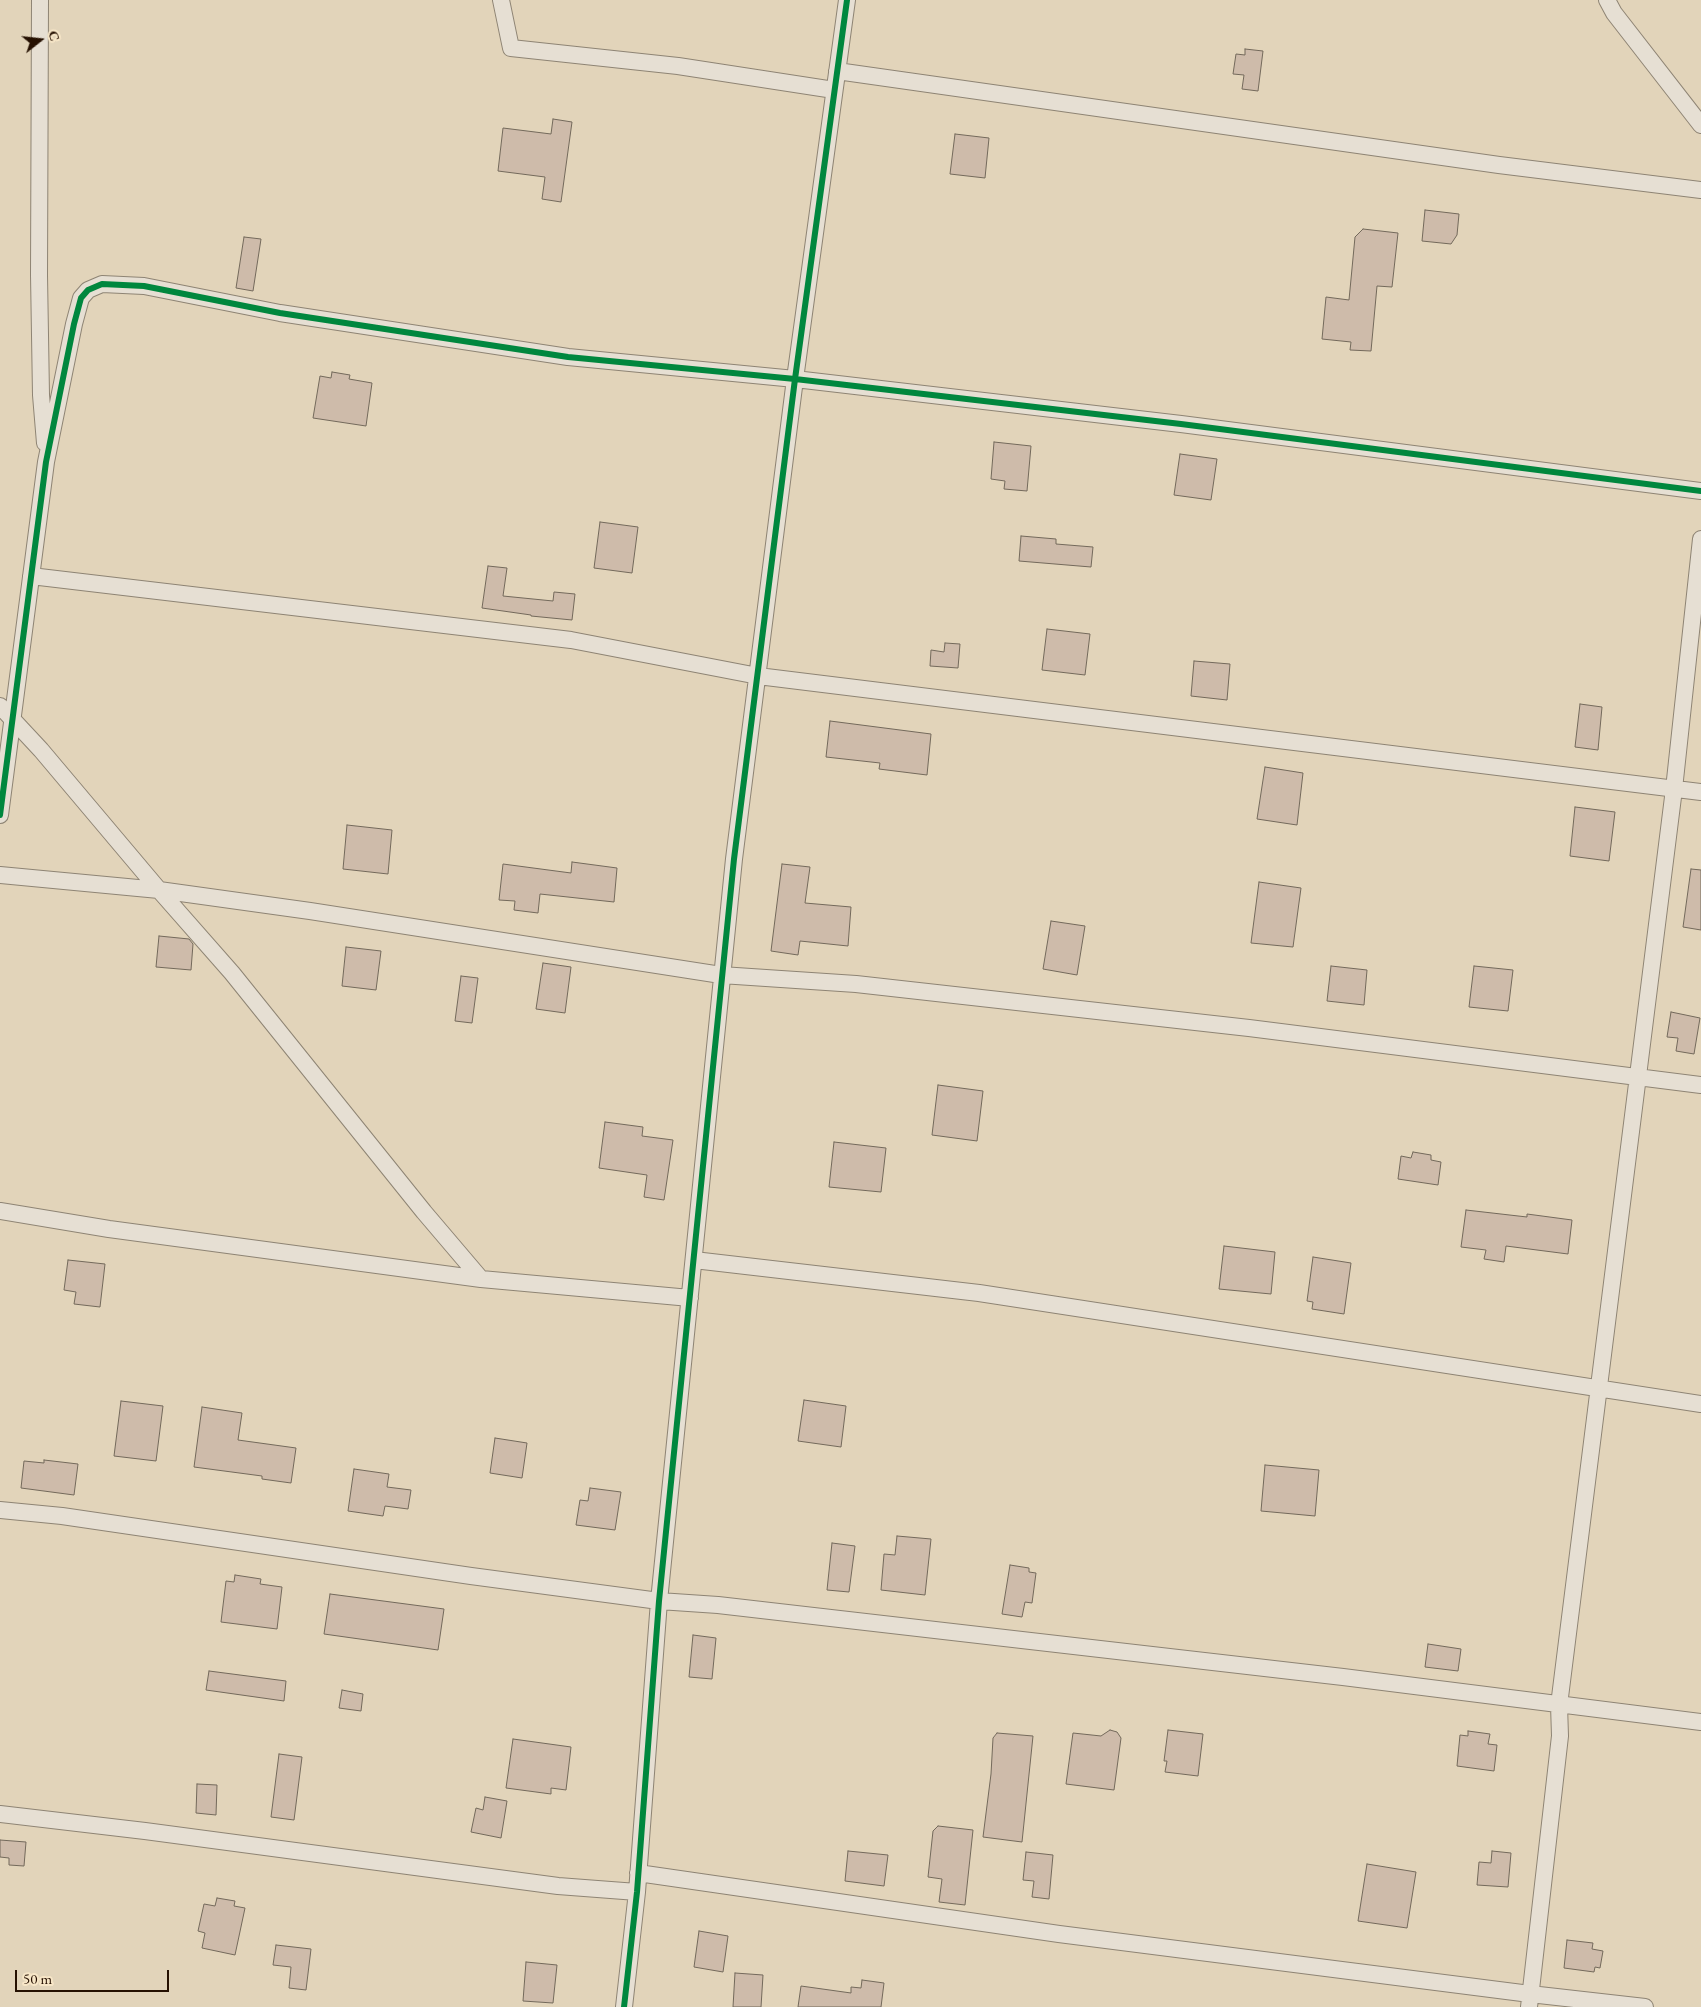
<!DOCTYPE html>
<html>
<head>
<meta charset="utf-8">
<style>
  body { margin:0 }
  #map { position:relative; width:1701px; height:2007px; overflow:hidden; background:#e2d4ba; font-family:"EB Garamond",serif }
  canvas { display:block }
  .north { position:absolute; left:15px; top:15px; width:50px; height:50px; -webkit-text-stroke:4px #f7e6c7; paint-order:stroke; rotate:74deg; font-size:14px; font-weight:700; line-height:20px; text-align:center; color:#251001 }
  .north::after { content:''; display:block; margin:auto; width:18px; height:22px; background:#251001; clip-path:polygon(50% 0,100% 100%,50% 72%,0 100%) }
  .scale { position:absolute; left:15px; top:1970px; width:154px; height:22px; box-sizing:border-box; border:2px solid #251001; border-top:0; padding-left:6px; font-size:15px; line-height:18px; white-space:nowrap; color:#251001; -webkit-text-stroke:4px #f7e6c7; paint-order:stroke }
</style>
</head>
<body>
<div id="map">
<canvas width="1701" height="2007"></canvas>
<div class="north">С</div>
<div class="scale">50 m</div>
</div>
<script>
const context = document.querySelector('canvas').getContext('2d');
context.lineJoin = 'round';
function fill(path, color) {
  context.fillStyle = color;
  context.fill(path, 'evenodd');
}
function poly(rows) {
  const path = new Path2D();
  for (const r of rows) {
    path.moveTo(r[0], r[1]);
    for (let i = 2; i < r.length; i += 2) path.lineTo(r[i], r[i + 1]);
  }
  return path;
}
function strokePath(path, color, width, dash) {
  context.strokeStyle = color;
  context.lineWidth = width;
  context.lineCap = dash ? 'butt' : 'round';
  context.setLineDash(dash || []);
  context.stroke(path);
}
const building = poly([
  [1245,49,1263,51,1258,91,1242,89,1244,75,1233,74,1236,54,1245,55,1245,49],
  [553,119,572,122,561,202,542,199,545,177,498,171,503,128,551,134,553,119],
  [955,134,989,138,985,178,950,174,955,134],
  [1425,210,1459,214,1457,235,1451,244,1422,241,1425,210],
  [1363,229,1398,233,1392,287,1377,286,1371,351,1350,350,1351,342,1322,339,1326,297,1349,300,1355,237,1363,229],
  [244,237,261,239,253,291,236,288,244,237],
  [332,372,350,375,349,379,372,383,366,426,313,418,320,376,331,378,332,372],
  [994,442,1031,446,1027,491,1004,489,1005,481,991,479,994,442],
  [1180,454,1217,459,1211,500,1174,495,1180,454],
  [600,522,638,527,632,573,594,568,600,522],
  [1021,536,1056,539,1056,544,1093,547,1091,567,1019,561,1021,536],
  [488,566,507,568,503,596,553,601,554,592,575,594,572,620,531,616,531,615,482,608,488,566],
  [1047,629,1090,634,1085,675,1042,670,1047,629],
  [945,643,960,644,958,668,930,666,931,650,944,652,945,643],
  [1194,661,1230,664,1227,700,1191,696,1194,661],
  [1580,704,1602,707,1598,750,1575,747,1580,704],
  [830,721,931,734,927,775,879,769,880,763,826,757,830,721],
  [1265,767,1303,773,1297,825,1257,819,1265,767],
  [1575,807,1615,812,1609,861,1570,856,1575,807],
  [347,825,392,830,388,874,343,869,347,825],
  [572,862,617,868,614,902,540,894,538,913,514,910,515,901,499,900,503,864,571,873,572,862],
  [782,864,810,867,805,903,851,907,848,946,800,941,798,955,771,951,782,864],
  [1691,869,1701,870,1701,930,1683,927,1691,869],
  [1259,882,1301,888,1293,947,1251,943,1259,882],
  [1051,921,1085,926,1077,975,1043,969,1051,921],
  [159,936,189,939,193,944,191,970,156,967,159,936],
  [346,947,381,951,376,990,342,986,346,947],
  [543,963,571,967,565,1013,536,1009,543,963],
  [1331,966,1367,970,1364,1005,1327,1001,1331,966],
  [1474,966,1513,970,1508,1011,1469,1007,1474,966],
  [461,976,478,978,472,1023,455,1021,461,976],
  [1671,1012,1700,1018,1694,1054,1676,1051,1678,1038,1667,1037,1671,1012],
  [938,1085,983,1091,977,1141,932,1135,938,1085],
  [605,1122,643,1127,642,1136,673,1140,664,1200,644,1197,647,1175,599,1168,605,1122],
  [834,1142,886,1148,881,1192,829,1187,834,1142],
  [1413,1152,1431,1155,1431,1160,1441,1162,1438,1185,1398,1179,1401,1156,1411,1158,1413,1152],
  [1466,1210,1527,1217,1527,1214,1572,1220,1568,1254,1506,1246,1504,1262,1484,1259,1486,1250,1461,1247,1466,1210],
  [1224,1246,1275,1252,1271,1294,1219,1289,1224,1246],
  [1313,1257,1351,1263,1344,1314,1312,1309,1313,1302,1307,1301,1313,1257],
  [68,1260,105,1264,100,1307,74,1304,76,1292,64,1290,68,1260],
  [804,1400,846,1406,841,1447,798,1441,804,1400],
  [121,1401,163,1406,156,1461,114,1456,121,1401],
  [202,1407,242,1413,238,1440,296,1448,291,1483,262,1479,262,1476,194,1467,202,1407],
  [495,1438,527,1443,522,1478,490,1473,495,1438],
  [44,1460,78,1464,74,1495,21,1488,24,1461,44,1463,44,1460],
  [1265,1465,1319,1470,1315,1516,1261,1511,1265,1465],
  [354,1469,389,1474,387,1487,411,1490,408,1509,385,1506,383,1516,348,1511,354,1469],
  [590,1488,621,1492,615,1530,576,1525,580,1500,588,1501,590,1488],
  [897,1536,931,1539,925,1595,881,1590,884,1554,895,1555,897,1536],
  [832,1543,855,1546,849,1592,827,1590,832,1543],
  [1010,1565,1029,1568,1029,1572,1036,1573,1032,1603,1025,1602,1022,1617,1002,1614,1010,1565],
  [235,1575,261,1579,260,1584,282,1587,277,1629,221,1622,226,1581,234,1582,235,1575],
  [330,1594,444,1609,438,1650,324,1634,330,1594],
  [693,1635,716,1638,712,1679,689,1677,693,1635],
  [1428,1644,1461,1649,1458,1671,1425,1667,1428,1644],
  [209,1671,286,1681,284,1701,206,1690,209,1671],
  [342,1690,363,1694,361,1711,339,1708,342,1690],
  [1110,1730,1117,1732,1121,1738,1114,1790,1066,1784,1073,1733,1101,1736,1110,1730],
  [1168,1730,1203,1734,1198,1776,1165,1772,1167,1761,1164,1761,1168,1730],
  [1468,1731,1490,1734,1488,1744,1497,1745,1494,1771,1457,1766,1460,1735,1468,1736,1468,1731],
  [997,1733,1033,1736,1022,1842,983,1837,991,1774,993,1738,997,1733],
  [513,1739,571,1747,566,1790,551,1788,551,1794,506,1788,513,1739],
  [279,1754,302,1757,294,1820,271,1817,279,1754],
  [197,1784,217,1785,216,1815,196,1813,197,1784],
  [485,1797,507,1801,501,1838,471,1832,476,1808,483,1810,485,1797],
  [938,1826,973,1830,965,1905,939,1902,942,1879,928,1877,933,1831,938,1826],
  [0,1840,26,1842,24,1866,9,1865,9,1858,0,1857,0,1840],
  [848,1851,888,1855,884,1886,845,1881,848,1851],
  [1492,1851,1511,1853,1508,1887,1477,1885,1479,1862,1491,1863,1492,1851],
  [1026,1852,1053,1855,1049,1899,1032,1897,1034,1881,1023,1880,1026,1852],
  [1367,1864,1416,1872,1407,1928,1358,1921,1367,1864],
  [217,1898,235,1901,234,1906,245,1908,235,1955,202,1948,205,1933,198,1931,204,1904,215,1906,217,1898],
  [699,1931,728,1936,723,1972,694,1967,699,1931],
  [1567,1940,1593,1943,1592,1949,1603,1951,1600,1968,1595,1967,1594,1972,1564,1968,1567,1940],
  [276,1945,311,1949,306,1990,289,1988,291,1967,273,1965,276,1945],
  [526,1962,557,1965,553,2003,523,2001,526,1962],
  [735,1973,763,1975,761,2007,733,2007,735,1973],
  [862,1980,884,1983,881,2007,798,2007,801,1986,851,1993,851,1987,861,1988,862,1980]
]);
const minor = poly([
  [40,0,39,275,41,395,45,443],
  [501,0,511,48,678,66,834,90],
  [1607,0,1614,13,1701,125],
  [837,71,1499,165,1701,190],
  [31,576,571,640,758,676,1701,792],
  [0,706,41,750,159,890,232,973,424,1212,481,1279],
  [0,815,46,462,74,324,81,298,88,290,102,284,144,286,280,313,568,357,795,379,1181,424,1701,491],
  [0,875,159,890,310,911,721,975,856,984,1249,1028,1701,1085],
  [0,1211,109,1229,481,1279,690,1298],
  [694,1260,979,1293,1701,1404],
  [0,1510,62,1516,471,1576,659,1601,718,1605,1343,1677,1701,1722],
  [0,1814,145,1831,558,1886,637,1892],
  [638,1873,1059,1934,1530,1994,1645,2007],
  [624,2007,637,1892,659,1601,734,859,795,379,847,0],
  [1529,2007,1560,1736,1559,1705,1674,789,1701,539]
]);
const cycleway = poly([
  [0,815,46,462,74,324,81,298,88,290,102,284,144,286,280,313,568,357,795,379,1181,424,1701,491],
  [624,2007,637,1892,659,1601,734,859,795,379,847,0]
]);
fill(building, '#cebbaa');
strokePath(building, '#73695b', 1);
strokePath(minor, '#8e8474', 18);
strokePath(minor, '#e6dfd3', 16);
strokePath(cycleway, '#00873e', 6);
</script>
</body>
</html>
